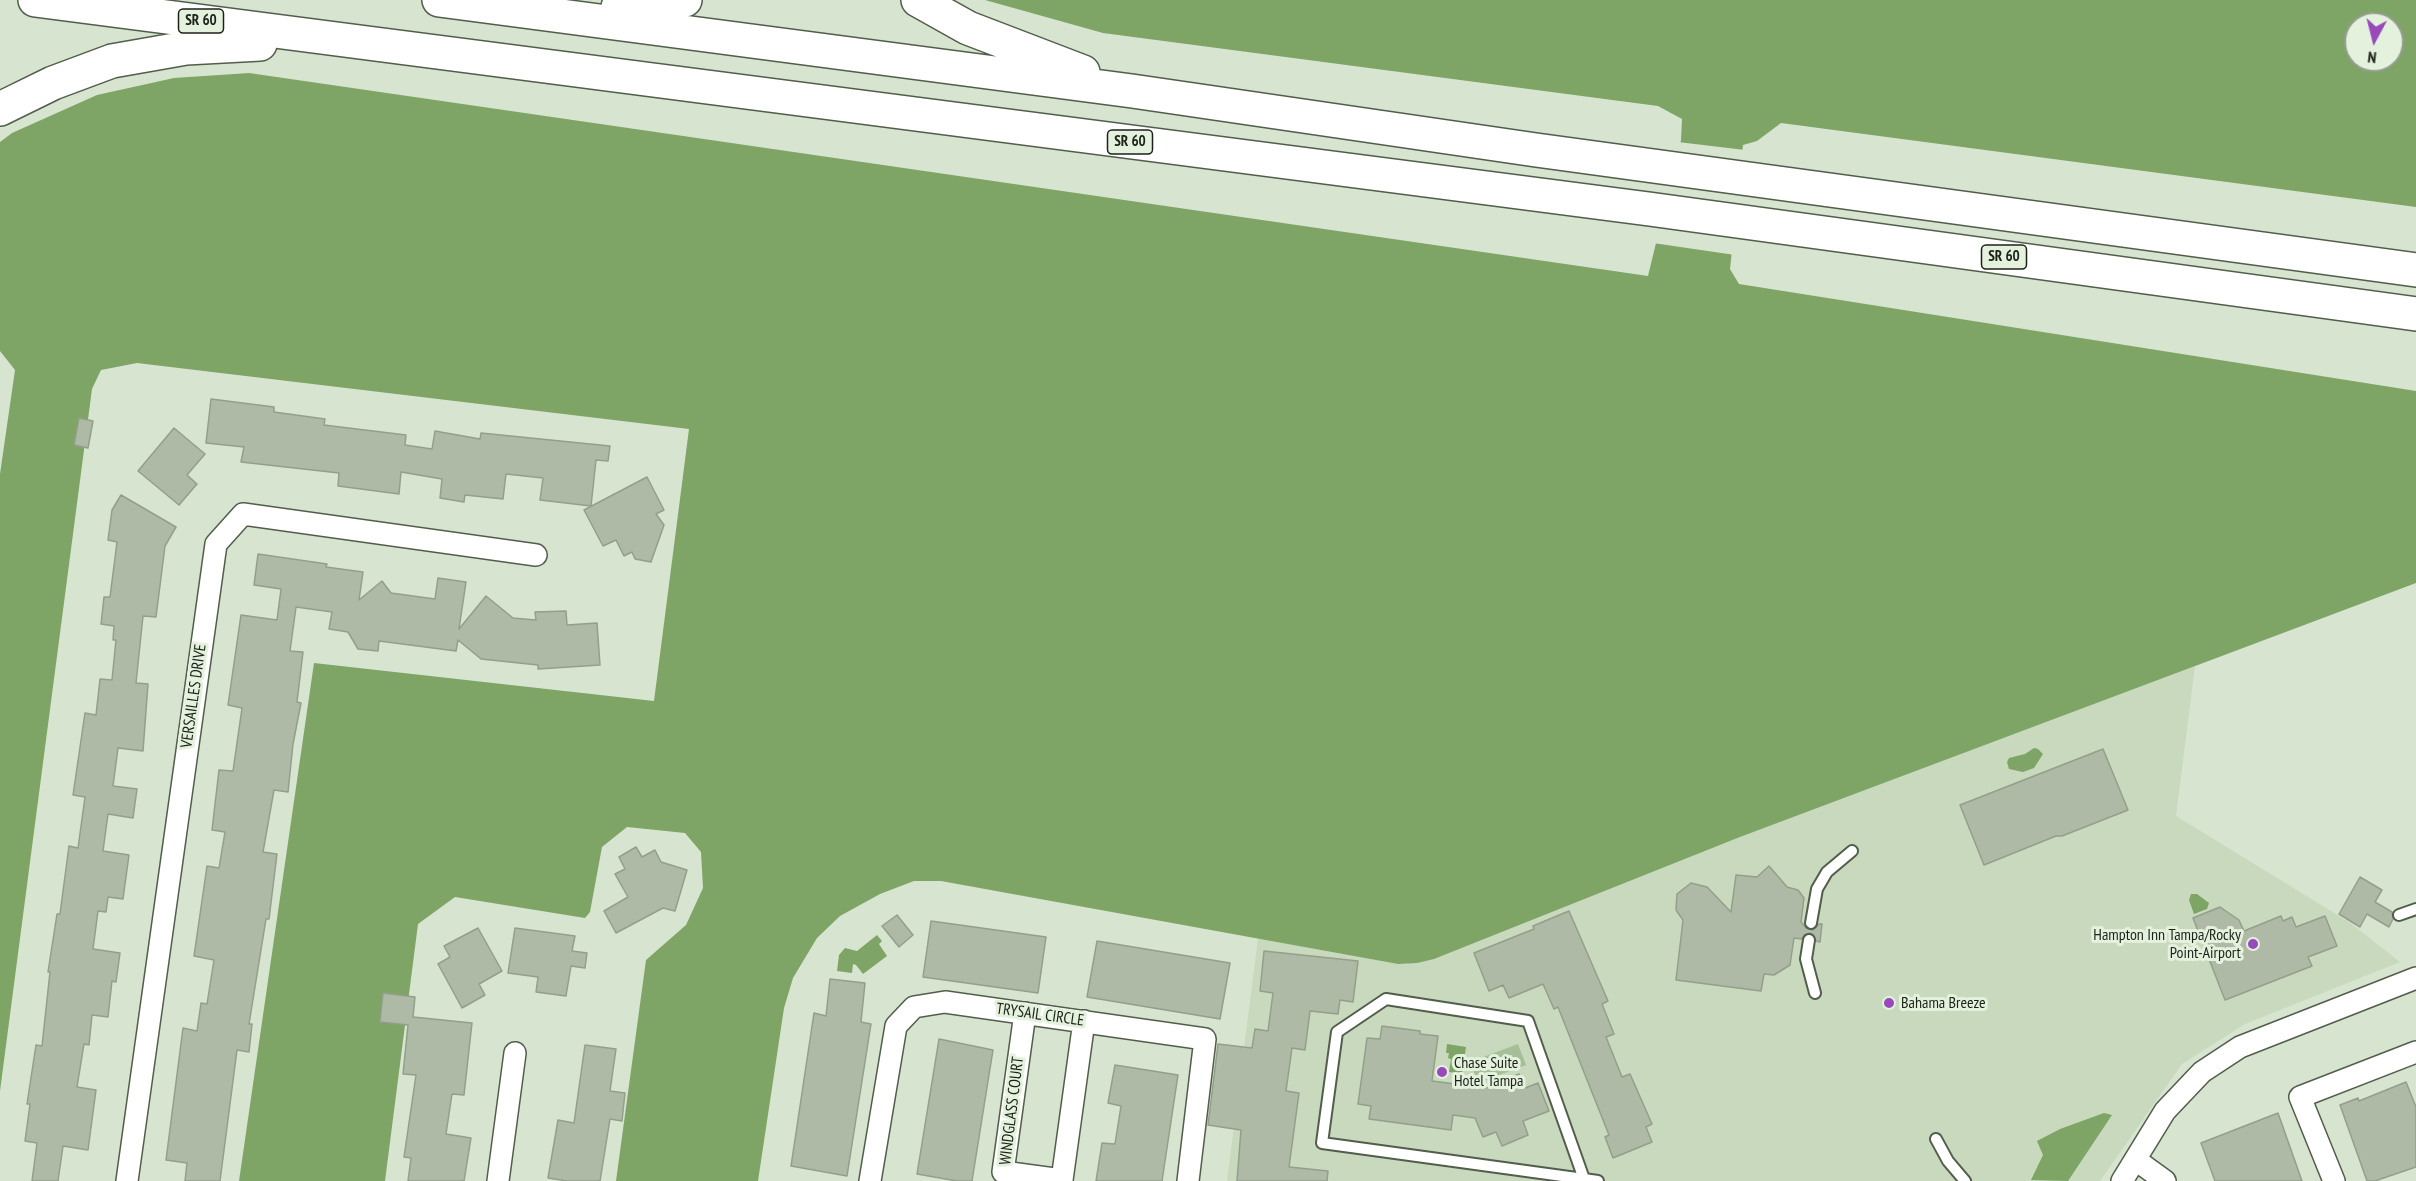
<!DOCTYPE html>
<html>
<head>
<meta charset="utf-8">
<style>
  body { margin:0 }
  #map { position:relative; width:2416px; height:1181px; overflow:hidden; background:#d7e5d0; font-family:"PT Sans Narrow",sans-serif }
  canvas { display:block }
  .north { position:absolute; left:2344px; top:12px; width:60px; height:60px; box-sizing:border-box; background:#e4f2dd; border:2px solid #949e8f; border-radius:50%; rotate:187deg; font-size:16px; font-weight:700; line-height:24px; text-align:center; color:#1c211a }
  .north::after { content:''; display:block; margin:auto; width:21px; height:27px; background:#984aba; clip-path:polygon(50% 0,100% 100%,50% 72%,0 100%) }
</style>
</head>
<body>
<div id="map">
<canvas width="2416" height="1181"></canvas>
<div class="north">N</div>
</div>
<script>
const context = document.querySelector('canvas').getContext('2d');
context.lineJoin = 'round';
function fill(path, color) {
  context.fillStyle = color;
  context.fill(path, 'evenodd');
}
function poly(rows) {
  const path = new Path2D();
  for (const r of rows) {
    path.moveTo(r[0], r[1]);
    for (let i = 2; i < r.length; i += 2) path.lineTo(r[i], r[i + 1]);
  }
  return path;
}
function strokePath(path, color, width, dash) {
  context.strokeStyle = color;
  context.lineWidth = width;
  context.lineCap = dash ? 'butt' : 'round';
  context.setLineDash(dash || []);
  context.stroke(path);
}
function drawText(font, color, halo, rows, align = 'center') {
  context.font = font + ' "PT Sans Narrow",sans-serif';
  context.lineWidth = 6;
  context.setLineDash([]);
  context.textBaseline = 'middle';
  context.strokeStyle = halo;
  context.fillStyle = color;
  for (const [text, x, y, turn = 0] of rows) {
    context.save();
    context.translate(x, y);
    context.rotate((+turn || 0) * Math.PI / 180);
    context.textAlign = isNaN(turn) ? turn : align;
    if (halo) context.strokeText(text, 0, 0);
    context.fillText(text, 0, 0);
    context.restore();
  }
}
const built = poly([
  [2195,666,2176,816,2349,922,2400,962,2245,1024,2182,1064,2100,1181,1227,1181,1258,938,1398,964,1434,959,1740,837]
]);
const green = poly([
  [1518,1044,1526,1065,1478,1083,1470,1062]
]);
const water = poly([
  [985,0,2416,0,2416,207,1781,123,1757,141,1743,145,1730,269,1739,284,2416,391,2416,583,1740,837,1434,959,1417,963,1398,964,941,881,914,881,880,894,840,916,817,938,793,978,784,1008,758,1181,616,1181,646,960,686,925,703,888,701,852,685,833,627,827,602,847,590,912,585,918,455,897,418,924,385,1181,239,1181,314,663,654,701,689,429,137,363,101,370,92,389,0,1091,0,474,15,370,0,351,0,142,12,133,97,95,174,78,249,73,1648,276,1681,140,1682,119,1658,106,1103,33],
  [2356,24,2392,24,2392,60,2356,60],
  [2034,748,2038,749,2043,754,2034,768,2023,772,2009,769,2007,762,2009,758,2025,754],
  [2191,894,2197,894,2209,903,2207,909,2194,914,2189,900],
  [877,935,882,941,879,944,887,956,863,974,856,965,853,964,852,973,837,971,839,955,845,948,857,951],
  [1447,1044,1466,1047,1462,1074,1449,1072,1451,1059,1448,1058,1449,1053,1446,1053],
  [2104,1113,2112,1115,2068,1181,2031,1180,2043,1155,2037,1141,2060,1129]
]);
const pier = poly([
  [1678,142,1745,150,1735,255,1653,243]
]);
const building = poly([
  [211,399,274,407,274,412,325,419,324,425,406,435,405,445,432,449,435,431,480,439,481,433,610,446,608,461,596,460,591,506,540,500,543,478,506,474,503,499,465,495,464,502,440,498,442,479,401,472,399,494,338,486,339,473,241,462,244,447,206,443,211,399],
  [79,418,93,421,88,448,74,445,79,418],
  [174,428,205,454,187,475,197,484,179,505,138,471,174,428],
  [647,477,664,510,656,514,664,525,651,562,635,559,632,552,624,556,616,540,603,546,584,510,647,477],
  [121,495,176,527,165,546,156,617,143,616,136,683,148,684,143,751,118,748,113,786,137,789,133,818,108,814,103,851,129,855,123,899,108,897,106,912,98,911,93,949,120,953,116,982,112,981,108,1017,92,1015,89,1045,84,1044,77,1087,96,1090,88,1150,63,1146,58,1181,32,1181,37,1143,25,1141,30,1104,27,1104,36,1045,42,1046,50,972,48,972,57,914,60,914,69,846,78,848,85,797,73,795,85,713,96,715,100,679,112,680,116,640,113,640,114,626,101,624,104,597,110,597,117,542,108,540,112,510,121,495],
  [258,554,327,564,326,567,363,572,359,600,382,581,391,593,435,599,438,578,466,582,459,629,486,596,513,618,536,620,535,612,566,611,567,625,597,623,600,665,538,669,538,665,481,659,458,640,456,651,379,641,378,651,358,649,348,632,329,629,332,612,296,607,290,651,303,652,297,702,301,703,293,744,288,792,274,790,263,852,277,854,269,919,266,919,249,1024,252,1024,249,1052,237,1050,220,1181,185,1181,187,1163,166,1160,183,1028,197,1031,201,1003,207,1004,214,960,194,956,207,866,219,868,225,832,212,830,219,770,233,771,242,708,228,705,241,615,277,620,281,589,254,585,258,554],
  [2103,749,2128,810,2062,836,2056,836,1984,865,1960,805,2103,749],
  [636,847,642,857,655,850,661,862,687,870,675,911,663,908,616,933,604,911,628,897,615,874,625,869,619,857,636,847],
  [1769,866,1787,887,1798,890,1804,898,1801,922,1806,928,1813,930,1819,924,1822,924,1820,942,1816,941,1814,935,1810,933,1804,935,1802,939,1794,938,1790,965,1774,975,1764,974,1761,991,1676,980,1683,920,1676,910,1677,894,1691,883,1707,887,1731,912,1736,875,1757,877,1769,866],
  [2360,877,2382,890,2375,902,2392,912,2393,919,2389,927,2367,914,2360,927,2339,914,2360,877],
  [2220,907,2239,920,2244,931,2281,916,2283,921,2292,917,2296,927,2325,916,2337,946,2308,957,2312,966,2225,1000,2193,918,2220,907],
  [1569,911,1608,1001,1602,1004,1614,1034,1606,1037,1622,1077,1630,1074,1652,1124,1646,1127,1652,1142,1613,1158,1605,1137,1609,1135,1558,1007,1554,1009,1543,984,1509,998,1503,985,1489,991,1474,953,1534,929,1533,926,1569,911],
  [897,915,913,935,899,947,882,926,897,915],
  [931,921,1046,937,1038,993,923,977,931,921],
  [478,928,502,971,479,984,485,995,462,1008,438,964,450,957,444,946,478,928],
  [515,928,575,936,572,951,587,953,585,968,571,966,566,996,536,992,538,977,508,973,515,928],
  [1097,941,1230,963,1220,1019,1087,997,1097,941],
  [1264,951,1358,961,1353,1002,1340,1000,1338,1014,1310,1011,1305,1050,1292,1048,1286,1091,1299,1093,1289,1167,1328,1171,1327,1181,1237,1181,1241,1130,1208,1125,1218,1044,1252,1048,1255,1029,1268,1031,1273,993,1260,991,1264,951],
  [830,979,865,983,861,1022,871,1024,847,1176,791,1166,814,1013,826,1016,830,979],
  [383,993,415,997,413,1017,472,1023,464,1095,452,1094,446,1134,471,1138,464,1181,408,1181,411,1158,404,1157,416,1075,403,1074,408,1025,380,1022,383,993],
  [1382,1026,1420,1031,1420,1034,1438,1036,1432,1081,1486,1088,1519,1074,1525,1088,1538,1083,1549,1111,1523,1121,1528,1135,1502,1146,1496,1132,1483,1137,1475,1118,1453,1115,1451,1130,1369,1119,1371,1106,1358,1104,1367,1038,1380,1039,1382,1026],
  [939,1039,993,1050,972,1181,957,1181,917,1174,939,1039],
  [585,1045,616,1049,610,1091,625,1093,622,1121,610,1119,600,1181,567,1181,548,1178,558,1120,574,1123,585,1045],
  [1115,1065,1178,1075,1162,1181,1096,1181,1102,1143,1115,1144,1121,1106,1108,1103,1115,1065],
  [2406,1082,2416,1107,2416,1167,2375,1181,2367,1181,2340,1105,2358,1098,2359,1101,2406,1082],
  [2278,1113,2302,1181,2215,1181,2201,1143,2278,1113]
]);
const service = poly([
  [2399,915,2416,909],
  [1811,923,1817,889,1827,872,1852,851],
  [1809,940,1806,959,1815,993],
  [1936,1139,1948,1161,1965,1181],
  [1584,1179,1528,1021,1386,999,1337,1032,1322,1143,1584,1179,1598,1181]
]);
const minor = poly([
  [1025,1013,1003,1172,1062,1180,1084,1021],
  [2136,1160,2165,1181],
  [127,1181,216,544,243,514,536,555],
  [498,1181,515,1053],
  [870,1181,896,1026,914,1007,945,1002,1205,1039,1188,1181],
  [2122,1181,2165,1111,2202,1072,2240,1047,2416,978],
  [2334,1181,2300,1097,2416,1052]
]);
const trunk = poly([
  [35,0,1649,209,2416,314],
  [439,0,1132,91,1536,150,2416,270],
  [918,0,968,28,1083,72],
  [618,7,660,6,685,0],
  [0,109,53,83,112,61,186,48,260,44]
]);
const markers = [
  [2253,944,6,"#984aba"],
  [1889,1003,6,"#984aba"],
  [1442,1072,6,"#984aba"]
];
const shields = [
  [201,21,45],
  [1130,142,45],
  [2004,257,45]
];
const shieldNames = [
  ["SR 60",201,21],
  ["SR 60",1130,142],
  ["SR 60",2004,257]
];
const streetNames = [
  ["VERSAILLES DRIVE",194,696,-82],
  ["TRYSAIL CIRCLE",1040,1015,8],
  ["WINDGLASS COURT",1012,1111,-83]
];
const poiNames = [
  ["Hampton Inn Tampa/Rocky",2241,935,"right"],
  ["Point-Airport",2241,953,"right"],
  ["Bahama Breeze",1901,1003],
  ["Chase Suite",1454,1063],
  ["Hotel Tampa",1454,1081]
];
fill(built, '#c8d9be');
fill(green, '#a7bf99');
fill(water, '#7ea466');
fill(pier, '#d7e5d0');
fill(building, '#aebaa6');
strokePath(building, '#939f8b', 1.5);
strokePath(service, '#525d4b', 14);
strokePath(minor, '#525d4b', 24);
strokePath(trunk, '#525d4b', 36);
strokePath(service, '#fff', 10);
strokePath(minor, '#fff', 21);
strokePath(trunk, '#fff', 33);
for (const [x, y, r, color] of markers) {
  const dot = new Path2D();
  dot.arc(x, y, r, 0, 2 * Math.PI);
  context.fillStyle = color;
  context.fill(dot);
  strokePath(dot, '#e4f2dd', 2);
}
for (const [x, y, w] of shields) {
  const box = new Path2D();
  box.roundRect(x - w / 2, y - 12, w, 24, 4.5);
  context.fillStyle = '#e4f2dd';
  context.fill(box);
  strokePath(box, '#1c211a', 1.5);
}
drawText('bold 15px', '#1c211a', null, shieldNames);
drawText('16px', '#1c211a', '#e4f2dd', streetNames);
drawText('16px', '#1c211a', '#e4f2dd', poiNames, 'left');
</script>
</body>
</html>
